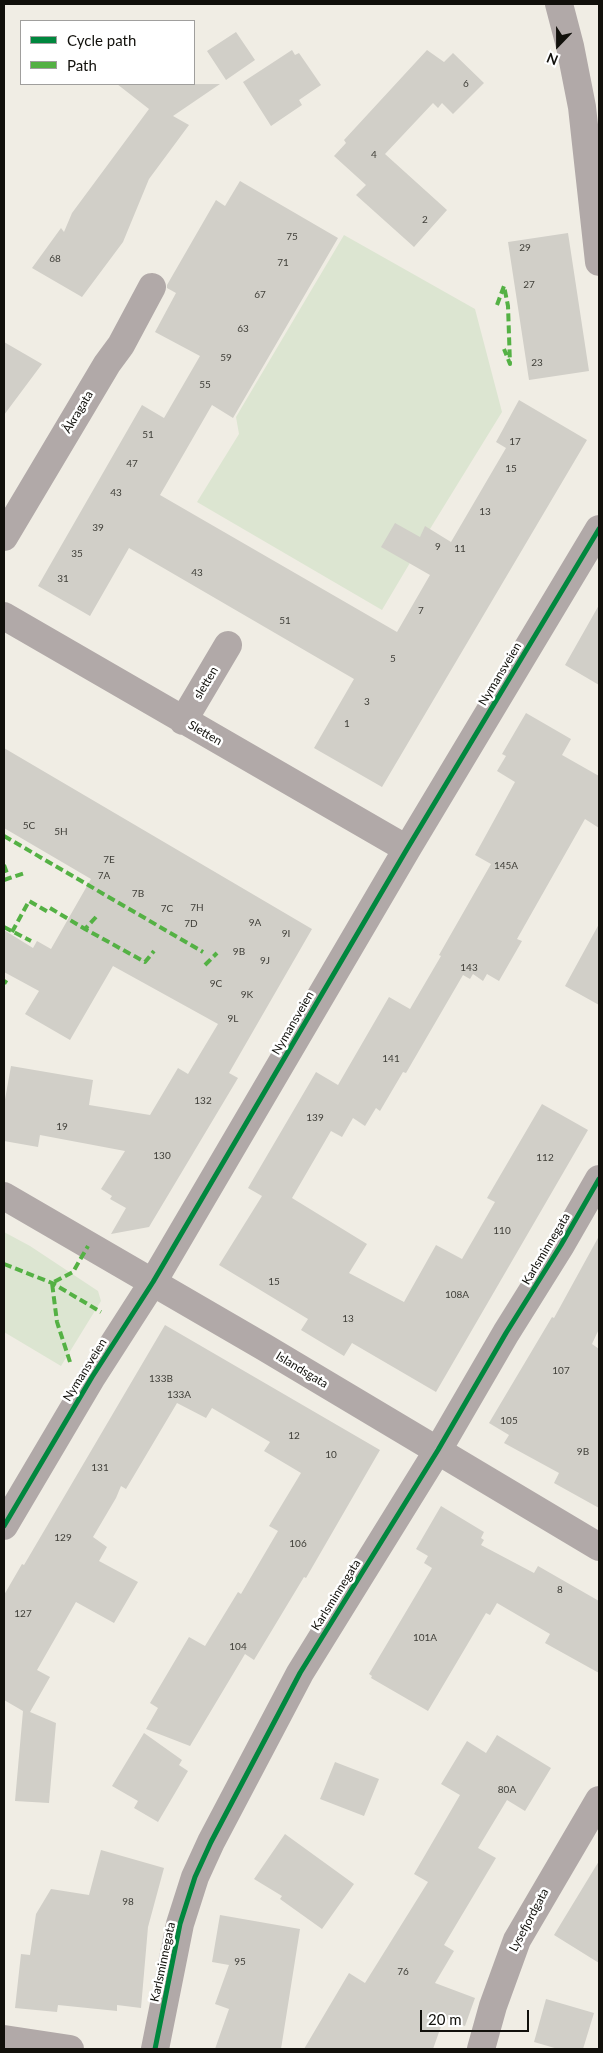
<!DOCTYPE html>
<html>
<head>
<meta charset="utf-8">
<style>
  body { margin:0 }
  #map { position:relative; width:603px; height:2053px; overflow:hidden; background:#f0ede4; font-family:Lato,sans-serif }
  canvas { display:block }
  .frame { position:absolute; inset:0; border:5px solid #11100b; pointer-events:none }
  .legend { position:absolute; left:20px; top:20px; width:175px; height:65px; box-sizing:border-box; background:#fff; border:1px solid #a09f9d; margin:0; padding:6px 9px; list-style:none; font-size:15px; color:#11100b }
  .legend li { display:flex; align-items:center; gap:10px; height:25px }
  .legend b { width:25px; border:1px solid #a09f9d }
  .north { position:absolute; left:533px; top:20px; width:50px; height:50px; -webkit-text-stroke:4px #fff; paint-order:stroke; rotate:202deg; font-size:14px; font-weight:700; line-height:20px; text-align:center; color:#11100b }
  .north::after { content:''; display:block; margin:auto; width:18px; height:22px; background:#11100b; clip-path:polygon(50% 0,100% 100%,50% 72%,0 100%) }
  .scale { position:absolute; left:420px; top:2010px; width:109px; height:22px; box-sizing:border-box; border:2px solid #11100b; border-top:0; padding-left:6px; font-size:15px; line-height:18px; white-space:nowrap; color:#11100b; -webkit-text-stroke:4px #fff; paint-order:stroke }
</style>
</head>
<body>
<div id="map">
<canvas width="603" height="2053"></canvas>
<div class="frame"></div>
<ul class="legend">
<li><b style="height:6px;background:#00873e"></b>Cycle path</li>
<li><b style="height:6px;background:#54b144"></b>Path</li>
</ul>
<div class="north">N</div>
<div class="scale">20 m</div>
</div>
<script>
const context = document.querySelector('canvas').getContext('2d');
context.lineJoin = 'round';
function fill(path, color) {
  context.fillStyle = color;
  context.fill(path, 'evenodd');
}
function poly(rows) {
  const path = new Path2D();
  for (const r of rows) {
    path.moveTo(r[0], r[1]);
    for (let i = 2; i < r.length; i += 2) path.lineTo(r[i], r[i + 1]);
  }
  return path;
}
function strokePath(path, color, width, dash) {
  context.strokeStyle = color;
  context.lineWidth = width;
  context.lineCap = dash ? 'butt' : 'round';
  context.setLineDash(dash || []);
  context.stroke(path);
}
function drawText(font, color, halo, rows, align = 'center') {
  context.font = font + ' Lato,sans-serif';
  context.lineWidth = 5;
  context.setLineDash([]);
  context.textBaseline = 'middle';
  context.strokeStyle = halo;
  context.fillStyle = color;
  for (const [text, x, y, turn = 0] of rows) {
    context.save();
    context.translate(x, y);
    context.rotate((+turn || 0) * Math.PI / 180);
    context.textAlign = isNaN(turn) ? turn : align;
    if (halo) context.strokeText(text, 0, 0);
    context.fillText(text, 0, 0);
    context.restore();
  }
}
const green = poly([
  [344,235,475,309,502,412,433,524,382,610,197,502,239,434,236,417],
  [4,1232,30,1246,98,1291,101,1301,61,1366,4,1332]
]);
const building = poly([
  [236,32,255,60,226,80,207,51],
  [292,50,295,55,299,53,321,85,299,100,302,105,271,126,243,82],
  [427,50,444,62,453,53,484,83,453,114,442,103,438,108,433,103,385,154,447,210,414,247,356,195,366,185,334,156,346,143,344,140],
  [117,84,220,84,173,116,189,125,149,179,123,242,82,297,32,268,61,228,64,232,72,213,149,109],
  [240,181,338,238,233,418,212,405,160,495,397,632,430,575,381,547,395,523,420,537,425,526,451,542,506,448,496,442,519,400,587,440,382,787,314,748,354,679,129,548,90,616,38,586,142,405,164,418,200,356,155,332,176,293,167,288,167,285,216,200,225,206],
  [568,233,589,371,529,380,508,242],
  [4,342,42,364,4,415],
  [599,605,599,685,565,665],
  [526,713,571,739,562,755,599,776,599,828,585,819,517,939,522,941,499,981,487,974,483,981,473,974,470,979,463,975,406,1073,403,1072,380,1111,376,1108,365,1126,353,1118,342,1137,331,1131,292,1198,367,1244,349,1273,404,1302,436,1245,462,1259,495,1202,487,1198,542,1104,588,1130,436,1392,352,1343,344,1356,301,1330,308,1319,219,1265,262,1196,248,1188,316,1072,338,1085,389,997,410,1009,441,956,439,955,491,864,475,855,515,782,497,771,506,756,502,754],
  [4,748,312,929,229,1073,238,1078,149,1227,111,1234,126,1208,110,1199,112,1196,101,1189,125,1151,40,1135,38,1147,4,1141,4,1105,11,1066,93,1080,89,1105,150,1115,178,1068,188,1074,218,1024,113,966,70,1040,25,1014,39,991,4,972,4,930,33,948,37,941,51,949,91,879,4,828],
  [599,924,599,1005,565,986],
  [599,1236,599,1329,592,1344,599,1349,599,1508,554,1483,559,1473,504,1443,509,1435,489,1423,552,1317,554,1318],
  [165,1325,380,1450,306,1578,304,1577,254,1660,245,1654,190,1746,146,1729,158,1708,150,1703,189,1637,205,1646,238,1592,241,1594,278,1531,269,1526,301,1473,264,1451,270,1442,212,1408,206,1418,177,1403,126,1489,121,1486,116,1498,93,1537,107,1547,99,1561,138,1582,114,1623,76,1602,37,1670,50,1677,30,1712,56,1723,49,1803,15,1801,23,1711,4,1700,4,1595,22,1564,24,1565],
  [441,1506,484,1532,481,1538,484,1540,481,1545,534,1573,538,1566,599,1601,599,1673,545,1643,550,1634,497,1603,490,1615,486,1613,428,1711,371,1678,372,1676,369,1674,432,1568,424,1563,428,1556,416,1549],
  [144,1733,182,1760,179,1765,188,1771,158,1822,134,1808,138,1801,112,1786],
  [497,1735,551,1768,525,1811,507,1800,478,1848,496,1858,444,1945,454,1951,435,1983,475,1998,465,2026,444,2018,433,2049,304,2049,349,1973,365,1983,428,1882,414,1874,460,1795,441,1784,467,1741,486,1753],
  [335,1762,379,1779,364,1816,320,1799],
  [285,1834,354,1884,322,1929,280,1899,282,1896,254,1879],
  [101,1850,164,1868,148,1927,141,2008,117,2005,117,2011,58,2005,57,2012,15,2008,21,1954,30,1955,36,1914,51,1889,89,1895],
  [599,1861,599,1963,554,1935],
  [220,1915,300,1929,281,2049,215,2049,229,2009,215,2004,229,1965,212,1962],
  [546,1999,594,2013,583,2049,558,2049,534,2042]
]);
const minor = poly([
  [559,4,570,46,582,107,599,262],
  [4,537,107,364,121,345,152,287],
  [4,616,407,849],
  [183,721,228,645],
  [4,1196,264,1347,599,1547],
  [4,1526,92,1377,153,1282,407,849,599,529],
  [4,2039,70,2049],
  [155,2049,180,1924,195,1877,211,1842,300,1673,438,1450,506,1333,561,1245,599,1179],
  [481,2049,493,2006,517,1940,599,1800]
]);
const quiet = poly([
  [497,305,504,286,508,306,510,364,504,349],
  [4,836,203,952],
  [4,865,9,879],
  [4,880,25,873],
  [50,908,85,929],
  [96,917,85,929,145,962,154,951],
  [4,927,31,941],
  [12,932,29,901,48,912],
  [205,965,217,953],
  [4,981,7,983],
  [4,1264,52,1283,101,1312],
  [70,1362,57,1322,52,1283,73,1272,88,1246]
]);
const cycleway = poly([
  [4,1526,92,1377,153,1282,407,849,599,529],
  [155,2049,180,1924,195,1877,211,1842,300,1673,438,1450,506,1333,561,1245,599,1179]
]);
const numberNames = [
  ["6",466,84],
  ["4",374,155],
  ["2",425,220],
  ["75",292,237],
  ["29",525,248],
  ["68",55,259],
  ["71",283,263],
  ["27",529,285],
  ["67",260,295],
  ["63",243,329],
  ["59",226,358],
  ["23",537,363],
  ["55",205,385],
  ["51",148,435],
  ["17",515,442],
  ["47",132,464],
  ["15",511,469],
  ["43",116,493],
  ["13",485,512],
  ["39",98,528],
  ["9",438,547],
  ["11",460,549],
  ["35",77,554],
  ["43",197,573],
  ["31",63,579],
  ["7",421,611],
  ["51",285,621],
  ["5",393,659],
  ["3",367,702],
  ["1",347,724],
  ["5C",29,826],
  ["5H",61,832],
  ["7E",109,860],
  ["145A",506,866],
  ["7A",104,876],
  ["7B",138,894],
  ["7H",197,908],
  ["7C",167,909],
  ["9A",255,923],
  ["7D",191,924],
  ["9I",286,934],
  ["9B",239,952],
  ["9J",265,961],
  ["143",469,968],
  ["9C",216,984],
  ["9K",247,995],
  ["9L",233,1019],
  ["141",391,1059],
  ["132",203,1101],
  ["139",315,1118],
  ["19",62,1127],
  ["130",162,1156],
  ["112",545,1158],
  ["110",502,1231],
  ["15",274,1282],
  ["108A",457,1295],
  ["13",348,1319],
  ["107",561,1371],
  ["133B",161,1379],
  ["133A",179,1395],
  ["105",509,1421],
  ["12",294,1436],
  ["9B",583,1452],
  ["10",331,1455],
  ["131",100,1468],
  ["129",63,1538],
  ["106",298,1544],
  ["8",560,1590],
  ["127",23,1614],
  ["101A",425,1638],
  ["104",238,1647],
  ["80A",507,1790],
  ["98",128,1902],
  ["95",240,1962],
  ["76",403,1972]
];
const streetNames = [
  ["Åkragata",78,412,-59],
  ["Nymansveien",500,674,-59],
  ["sletten",206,683,-59],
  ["Sletten",205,733,30],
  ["Nymansveien",293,1023,-60],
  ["Karlsminnegata",546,1249,-59],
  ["Nymansveien",85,1370,-58],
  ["Islandsgata",302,1370,31],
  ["Karlsminnegata",336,1595,-58],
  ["Lysefjordgata",529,1920,-62],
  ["Karlsminnegata",163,1962,-78]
];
fill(green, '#dce5d1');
fill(building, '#d1cfc8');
strokePath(minor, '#b1a9a8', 28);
strokePath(quiet, '#54b144', 4, [8, 4]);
strokePath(cycleway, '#00873e', 5);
drawText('10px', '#41403a', null, numberNames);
drawText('12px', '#11100b', '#fff', streetNames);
</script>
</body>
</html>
